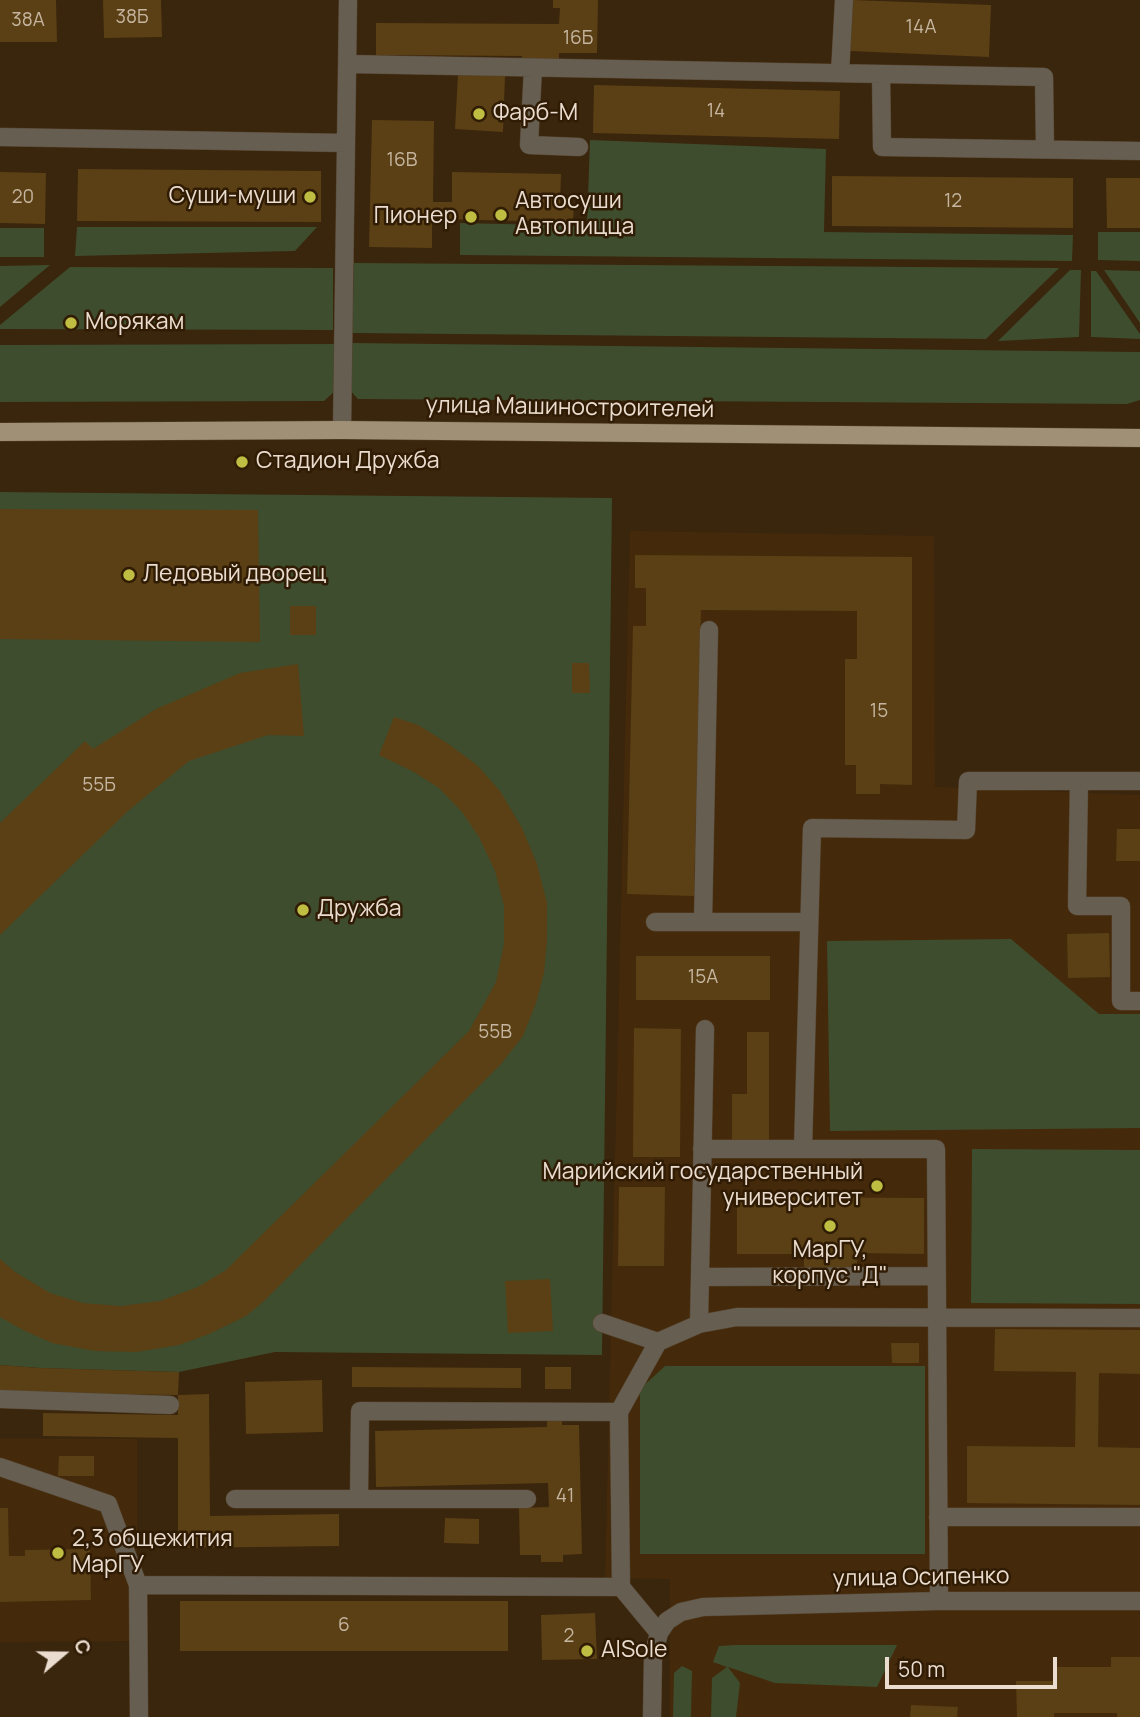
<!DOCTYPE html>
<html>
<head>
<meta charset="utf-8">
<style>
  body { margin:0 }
  #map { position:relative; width:1140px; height:1717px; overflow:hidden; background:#3a250d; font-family:Manrope,sans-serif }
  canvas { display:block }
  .north { position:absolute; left:28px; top:1619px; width:70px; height:70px; -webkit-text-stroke:5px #301b04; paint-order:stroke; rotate:70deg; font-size:19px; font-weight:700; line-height:28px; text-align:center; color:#eadcce }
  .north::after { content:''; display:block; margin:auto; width:24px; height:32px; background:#eadcce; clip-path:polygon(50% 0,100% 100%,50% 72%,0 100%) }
  .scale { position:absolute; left:885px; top:1657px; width:172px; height:32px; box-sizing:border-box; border:4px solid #eadcce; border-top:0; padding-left:9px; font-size:21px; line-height:24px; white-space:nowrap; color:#eadcce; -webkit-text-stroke:5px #301b04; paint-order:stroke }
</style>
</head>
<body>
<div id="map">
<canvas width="1140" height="1717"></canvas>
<div class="north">С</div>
<div class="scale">50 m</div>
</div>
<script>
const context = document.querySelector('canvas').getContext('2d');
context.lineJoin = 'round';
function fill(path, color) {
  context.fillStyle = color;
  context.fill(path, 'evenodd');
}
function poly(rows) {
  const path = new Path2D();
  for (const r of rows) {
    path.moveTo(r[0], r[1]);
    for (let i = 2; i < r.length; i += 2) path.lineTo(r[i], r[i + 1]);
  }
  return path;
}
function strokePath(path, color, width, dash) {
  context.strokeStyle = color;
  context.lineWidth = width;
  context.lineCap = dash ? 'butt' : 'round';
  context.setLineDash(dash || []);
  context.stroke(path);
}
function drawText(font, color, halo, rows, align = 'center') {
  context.font = font + ' Manrope,sans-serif';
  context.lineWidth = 5;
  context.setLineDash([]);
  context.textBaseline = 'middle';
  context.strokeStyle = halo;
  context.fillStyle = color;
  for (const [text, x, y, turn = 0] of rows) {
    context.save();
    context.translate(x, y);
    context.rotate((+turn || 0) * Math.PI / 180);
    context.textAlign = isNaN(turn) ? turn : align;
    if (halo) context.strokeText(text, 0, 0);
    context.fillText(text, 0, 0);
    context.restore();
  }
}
const built = poly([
  [630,531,934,536,935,787,1140,795,1140,1717,670,1717,670,1579,605,1578],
  [0,1439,137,1439,137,1641,0,1642]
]);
const green = poly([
  [590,140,826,149,824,232,1073,235,1072,261,460,255,460,223,587,226],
  [77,227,317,227,295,251,75,256],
  [0,228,44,228,44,257,0,257],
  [1098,232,1140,232,1140,261,1098,260],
  [354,263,1059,268,986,339,352,333],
  [50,265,0,307,0,266],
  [70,267,333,268,333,330,0,329,0,325],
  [1070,270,1081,270,1079,337,998,341],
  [1104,270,1140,271,1140,323],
  [1091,271,1096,271,1140,334,1140,339,1091,337],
  [351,343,1140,352,1140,400,1127,404,358,399,349,389],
  [335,344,335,391,324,401,0,402,0,345],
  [0,492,612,498,602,1355,275,1352,179,1372,40,1368,0,1365],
  [1011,939,1099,1014,1140,1014,1140,1128,830,1131,827,941],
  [972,1149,1140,1150,1140,1304,971,1303],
  [665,1366,925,1366,925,1554,640,1554,640,1389],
  [736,1645,897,1645,877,1687,775,1683,728,1667,740,1683,736,1717,711,1717,712,1678,727,1667,713,1662,719,1646],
  [682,1666,692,1671,691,1717,673,1717,674,1673]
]);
const building = poly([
  [0,0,56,0,57,42,0,42],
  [103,0,161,0,162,37,104,38],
  [553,0,598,0,597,53,559,53,559,65,522,65,522,56,376,55,376,23,559,24,560,8,553,8],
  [852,0,991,5,989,57,850,51],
  [458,74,505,76,503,132,455,129],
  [594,85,840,91,839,139,593,133],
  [372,120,434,121,433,202,452,202,452,172,561,174,560,204,574,204,573,222,432,219,432,248,369,247],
  [78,169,321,171,321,222,77,221],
  [0,172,46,173,45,224,0,223],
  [832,176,1073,178,1073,228,832,226],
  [1106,178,1140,178,1140,228,1107,228],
  [0,509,258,510,260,642,0,639],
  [635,555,912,557,912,785,880,784,880,794,856,794,856,765,845,765,845,659,857,659,857,611,701,610,694,896,627,894,633,626,646,626,646,588,635,588],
  [290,606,316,606,316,635,290,635],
  [572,663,589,663,590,693,572,693],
  [298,664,304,736,268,735,189,761,129,810,0,935,0,823,85,741,93,749,156,709,240,673],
  [394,717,418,725,447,743,477,765,500,791,522,828,537,864,547,903,547,940,544,973,536,1003,523,1036,501,1064,263,1302,246,1316,209,1334,179,1345,136,1352,95,1351,52,1343,23,1330,0,1317,0,1259,15,1272,50,1293,83,1303,121,1306,160,1301,198,1287,226,1270,469,1031,496,982,504,944,504,906,495,871,479,837,462,812,439,788,414,772,379,755],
  [1117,829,1140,829,1140,861,1116,861],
  [1109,933,1110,977,1068,978,1067,934],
  [636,956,770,956,770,1000,636,1000],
  [634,1028,681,1029,680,1157,633,1157],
  [747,1032,769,1032,769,1144,732,1143,732,1094,747,1094],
  [619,1187,665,1187,664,1266,618,1266],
  [737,1197,924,1198,924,1254,857,1253,857,1271,804,1271,804,1254,737,1254],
  [550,1279,553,1331,508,1333,505,1281],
  [995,1329,1140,1330,1140,1374,1099,1373,1098,1447,1140,1448,1140,1505,967,1503,967,1446,1075,1447,1076,1372,994,1371],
  [891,1343,919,1343,919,1363,892,1363],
  [0,1365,40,1368,179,1372,178,1395,209,1394,210,1516,339,1514,339,1546,178,1548,178,1438,43,1436,43,1413,178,1415,178,1395,37,1393,0,1391],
  [352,1367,521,1368,521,1388,352,1387],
  [545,1367,571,1367,571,1389,545,1389],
  [322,1380,323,1432,246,1434,245,1382],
  [547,1421,562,1421,562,1425,579,1425,582,1554,563,1555,563,1562,541,1562,541,1555,520,1555,519,1508,549,1507,548,1483,376,1487,375,1431,547,1427],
  [59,1456,94,1456,94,1476,58,1476],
  [0,1508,8,1508,9,1556,25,1556,25,1550,90,1549,91,1600,0,1602],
  [445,1518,479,1519,479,1544,444,1543],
  [180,1601,508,1601,508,1651,180,1651],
  [595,1613,597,1659,542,1660,541,1615],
  [1111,1657,1140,1657,1140,1717,1117,1717,1117,1713,1054,1713,1054,1717,1017,1717,1016,1681,1054,1681,1054,1667,1111,1667],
  [911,1705,958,1707,957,1717,910,1717]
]);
const minor = poly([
  [348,64,1044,77,1045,149],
  [533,68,529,145,579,147],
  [840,73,844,0],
  [881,74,882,147,1140,151],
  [0,137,346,143],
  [342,430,348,0],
  [1079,781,1077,906,1121,906,1121,1001,1140,1001],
  [655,922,809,922],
  [703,922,709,630],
  [702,1149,936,1149,939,1601],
  [803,1149,812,828,966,830,968,781,1140,781],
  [701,1277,936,1276],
  [602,1323,658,1342],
  [699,1324,705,1029],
  [0,1399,170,1405],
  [0,1467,108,1504,138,1585,139,1717],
  [235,1499,527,1499],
  [359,1499,360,1411,619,1412],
  [938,1517,1140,1517],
  [138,1585,621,1587],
  [659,1633,621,1587,619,1412,658,1342,699,1324,737,1317,1140,1318],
  [652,1717,653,1657,659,1633,667,1621,681,1612,703,1607,939,1601,1140,1601]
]);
const major = poly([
  [0,432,342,430,1140,438]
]);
const markers = [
  [479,114,7,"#bfbe42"],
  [310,197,7,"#bfbe42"],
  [501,215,7,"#bfbe42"],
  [471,217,7,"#bfbe42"],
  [71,323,7,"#bfbe42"],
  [242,462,7,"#bfbe42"],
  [129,575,7,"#bfbe42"],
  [303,910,7,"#bfbe42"],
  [877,1186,7,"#bfbe42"],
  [830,1226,7,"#bfbe42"],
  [58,1553,7,"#bfbe42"],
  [587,1651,7,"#bfbe42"]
];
const numberNames = [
  ["38Б",132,18],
  ["38А",28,21],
  ["14А",921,28],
  ["16Б",578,39],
  ["14",716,112],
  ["16В",402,161],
  ["20",23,198],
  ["12",953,202],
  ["15",879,712],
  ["55Б",99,786],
  ["15А",703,978],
  ["55В",495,1033],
  ["41",565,1497],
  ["6",344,1626],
  ["2",569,1637]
];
const poiNames = [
  ["Фарб-М",493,114],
  ["Суши-муши",296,197,"right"],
  ["Автосуши",515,202],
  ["Автопицца",515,228],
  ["Пионер",457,217,"right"],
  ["Морякам",85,323],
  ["Стадион Дружба",256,462],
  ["Ледовый дворец",143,575],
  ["Дружба",317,910],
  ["Марийский государственный",863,1173,"right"],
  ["университет",863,1199,"right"],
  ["МарГУ,",830,1251,"center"],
  ["корпус \"Д\"",830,1277,"center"],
  ["2,3 общежития",72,1540],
  ["МарГУ",72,1566],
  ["AlSole",601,1651]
];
const streetNames = [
  ["улица Машиностроителей",570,408,1],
  ["улица Осипенко",921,1578,-1]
];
fill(built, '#442a0b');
fill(green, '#3e4d2e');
fill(building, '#5a4014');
strokePath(minor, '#56422c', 19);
strokePath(major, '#56422c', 19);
strokePath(minor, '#655e51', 18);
strokePath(major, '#9f9076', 18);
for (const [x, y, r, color] of markers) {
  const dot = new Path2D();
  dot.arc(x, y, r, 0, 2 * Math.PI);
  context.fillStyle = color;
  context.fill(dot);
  strokePath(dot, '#301b04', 2.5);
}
drawText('19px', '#c6b5a0', null, numberNames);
drawText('23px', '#eadcce', '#301b04', poiNames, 'left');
drawText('23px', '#eadcce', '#301b04', streetNames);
</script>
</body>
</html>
